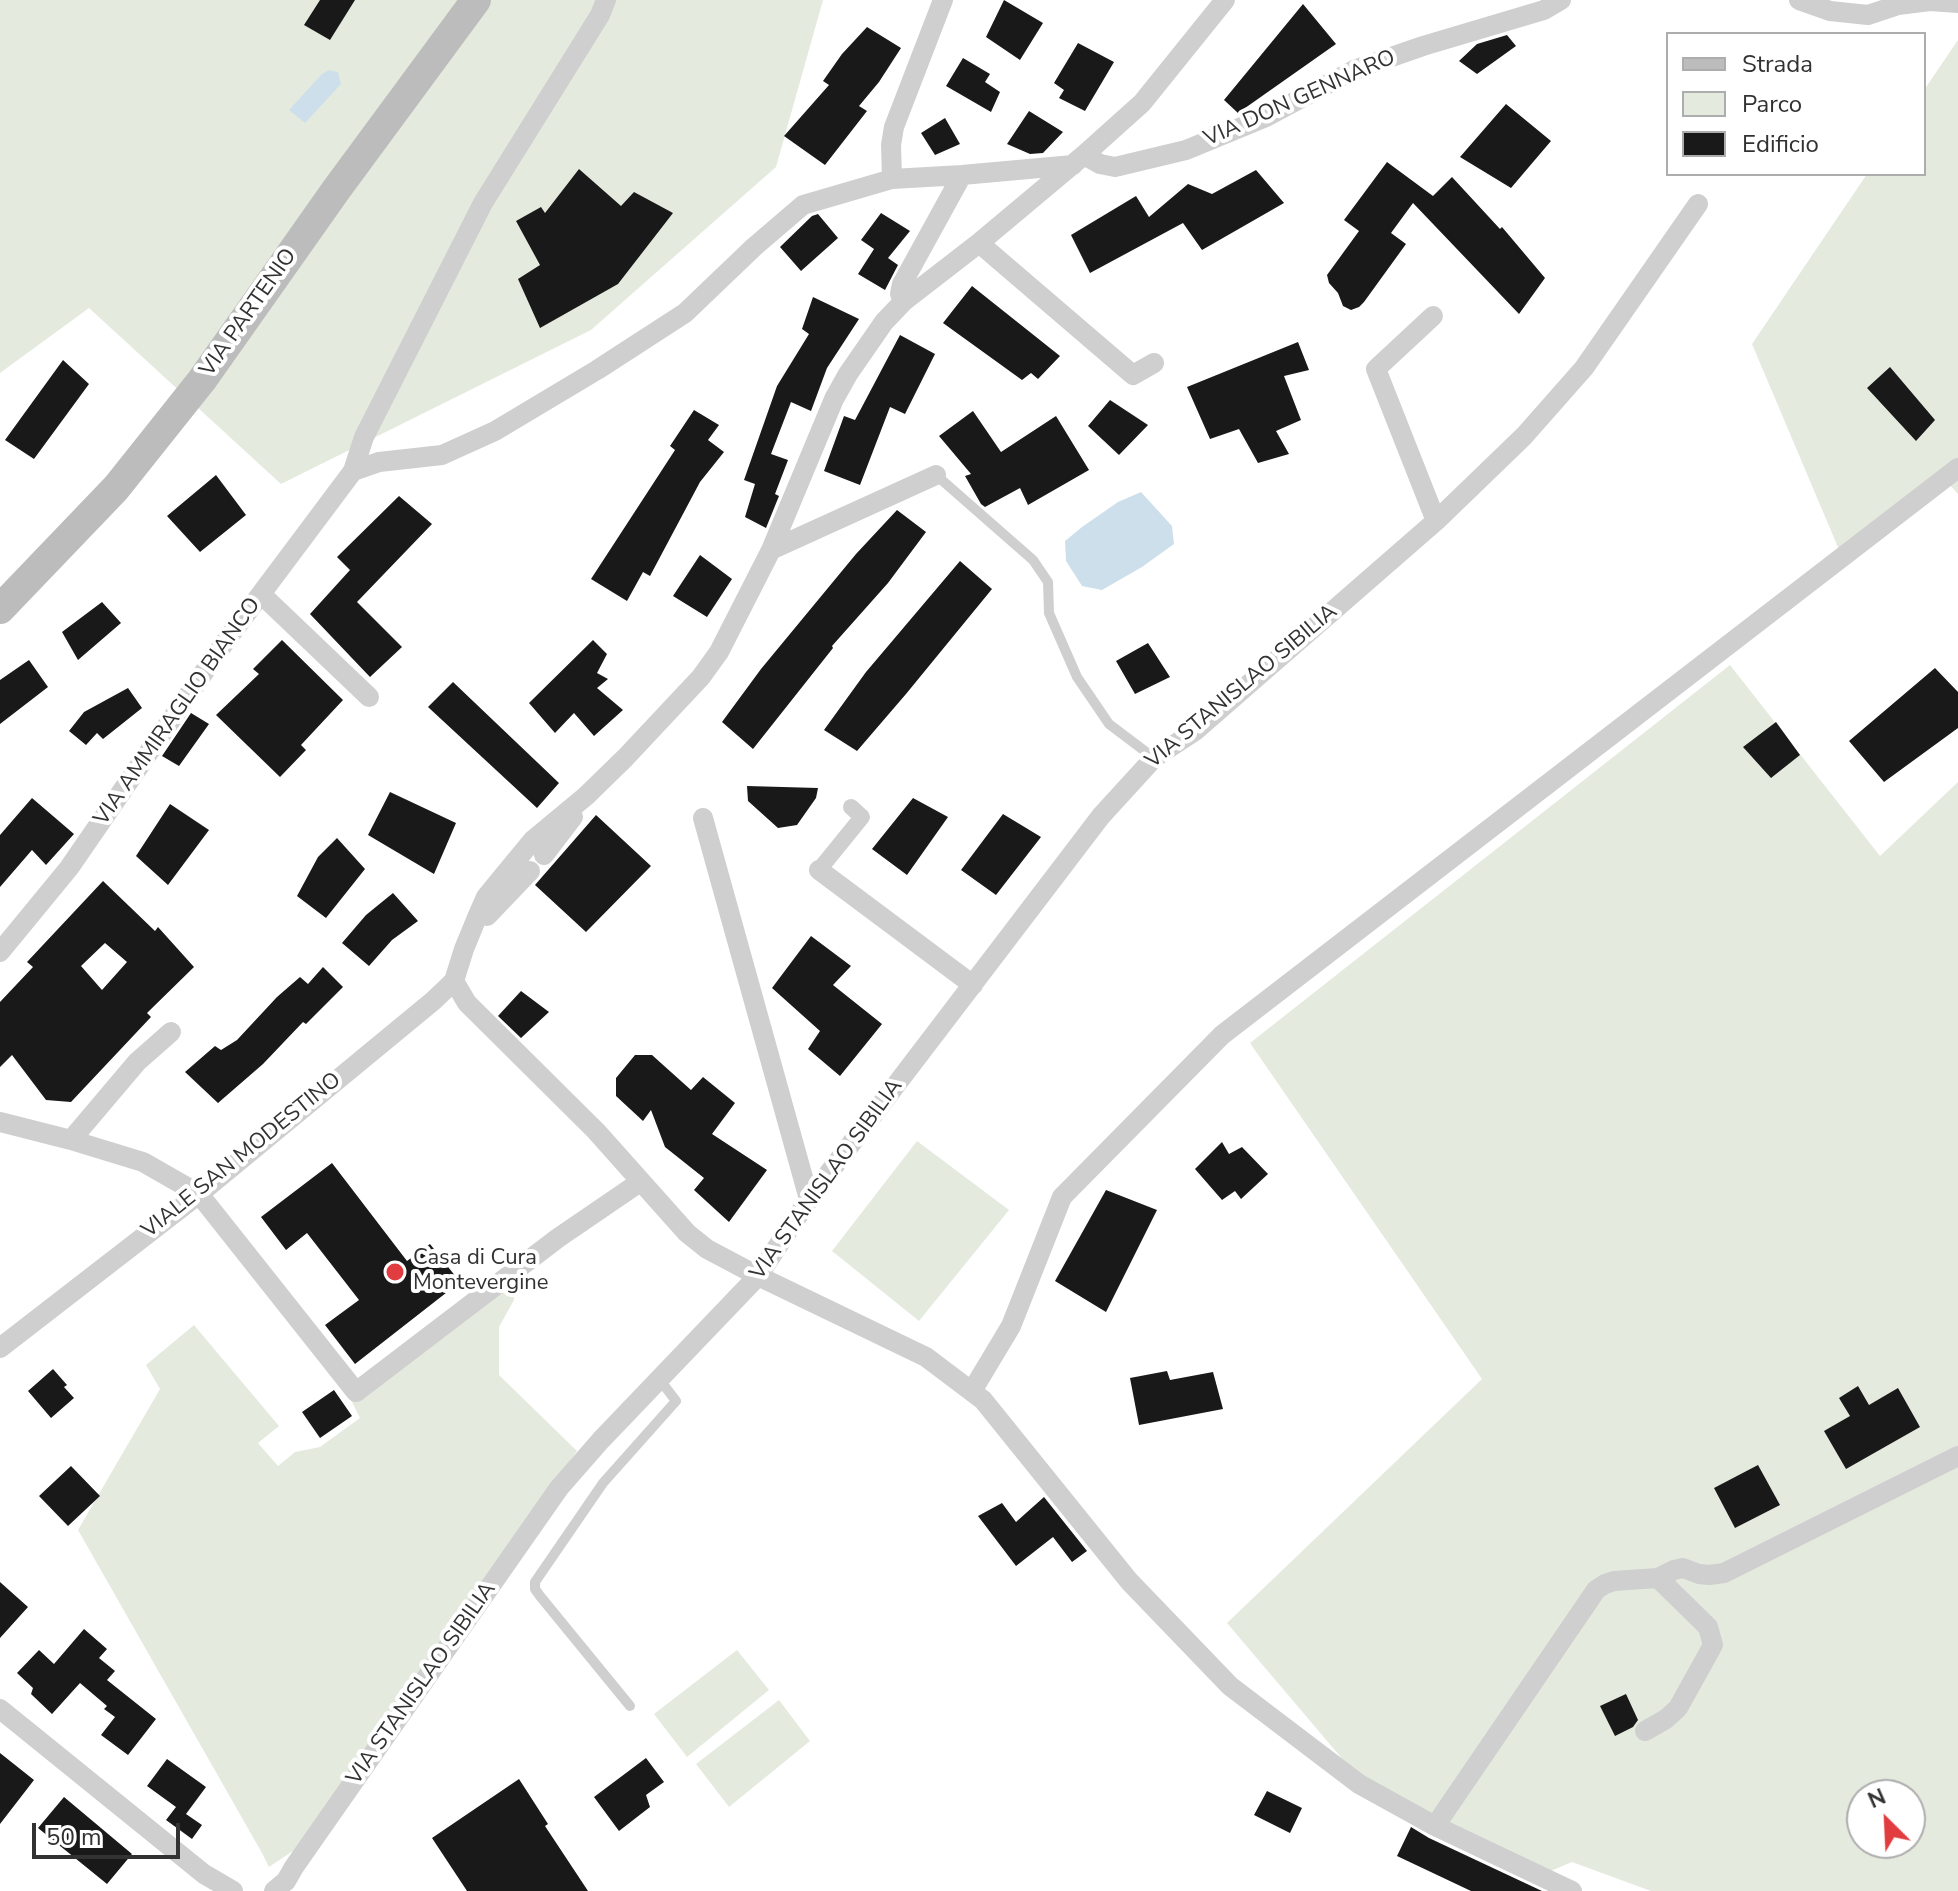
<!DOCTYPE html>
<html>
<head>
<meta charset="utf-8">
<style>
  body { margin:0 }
  #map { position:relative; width:1958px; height:1891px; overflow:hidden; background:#fff; font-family:"Nunito Sans",sans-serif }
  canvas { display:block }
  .legend { position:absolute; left:1666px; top:32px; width:260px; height:144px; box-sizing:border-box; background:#fff; border:2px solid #adadad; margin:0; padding:10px 14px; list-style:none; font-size:24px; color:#323232 }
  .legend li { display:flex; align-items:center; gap:16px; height:40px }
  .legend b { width:40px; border:2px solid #adadad }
  .north { position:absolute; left:1846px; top:1779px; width:80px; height:80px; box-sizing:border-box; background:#fff; border:2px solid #adadad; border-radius:50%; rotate:336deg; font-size:22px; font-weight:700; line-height:32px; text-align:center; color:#323232 }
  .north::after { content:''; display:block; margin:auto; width:28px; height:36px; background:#e13c3f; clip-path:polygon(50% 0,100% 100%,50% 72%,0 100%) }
  .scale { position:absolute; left:32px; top:1823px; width:148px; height:36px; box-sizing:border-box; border:4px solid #323232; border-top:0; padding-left:10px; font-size:24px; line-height:28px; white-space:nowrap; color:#323232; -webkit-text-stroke:6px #fff; paint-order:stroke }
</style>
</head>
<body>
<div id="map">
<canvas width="1958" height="1891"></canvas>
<ul class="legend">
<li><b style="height:10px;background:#bcbcbc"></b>Strada</li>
<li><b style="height:22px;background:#e4ebde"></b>Parco</li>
<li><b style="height:22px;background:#191919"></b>Edificio</li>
</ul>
<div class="north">N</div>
<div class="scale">50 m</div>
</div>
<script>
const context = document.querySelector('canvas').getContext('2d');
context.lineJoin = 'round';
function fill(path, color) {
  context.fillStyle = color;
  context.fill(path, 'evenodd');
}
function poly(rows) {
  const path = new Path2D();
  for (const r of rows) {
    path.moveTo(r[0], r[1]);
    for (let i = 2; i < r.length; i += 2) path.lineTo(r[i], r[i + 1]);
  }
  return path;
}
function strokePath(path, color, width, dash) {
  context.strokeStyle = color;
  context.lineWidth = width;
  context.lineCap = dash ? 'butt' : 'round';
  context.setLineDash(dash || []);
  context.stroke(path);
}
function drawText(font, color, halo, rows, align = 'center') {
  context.font = font + ' "Nunito Sans",sans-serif';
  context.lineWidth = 8;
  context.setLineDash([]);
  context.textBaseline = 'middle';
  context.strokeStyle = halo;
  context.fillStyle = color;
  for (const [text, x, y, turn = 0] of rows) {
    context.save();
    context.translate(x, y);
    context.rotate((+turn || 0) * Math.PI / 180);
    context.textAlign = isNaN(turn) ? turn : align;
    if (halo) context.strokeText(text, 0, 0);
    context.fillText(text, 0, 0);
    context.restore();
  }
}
const green = poly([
  [0,0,823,0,776,167,591,330,281,484,89,308,0,373],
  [1958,40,1958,494,1950,485,1840,552,1752,344,1867,174,1924,174,1924,90],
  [1730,665,1880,856,1958,782,1958,1891,1651,1891,1572,1862,1546,1873,1451,1825,1350,1768,1227,1623,1482,1379,1250,1043],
  [1862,1795,1910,1795,1910,1843,1862,1843],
  [917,1141,1009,1210,919,1321,832,1251],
  [514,1280,514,1300,499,1327,499,1375,577,1451,299,1847,269,1867,262,1853,78,1530,160,1389,146,1365,194,1325,279,1426,258,1443,278,1466,295,1452,320,1447,360,1418,351,1400],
  [737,1650,769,1690,687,1757,654,1714],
  [779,1700,810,1741,729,1807,696,1764]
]);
const water = poly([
  [329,70,338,72,341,84,305,123,289,110,322,74],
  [1141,492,1172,526,1174,544,1142,567,1102,590,1082,586,1066,561,1065,541,1082,527,1118,502]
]);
const building = poly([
  [320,0,355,0,330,40,304,25],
  [1004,0,1043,23,1020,60,986,37],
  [1303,4,1336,44,1238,113,1224,100],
  [867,27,901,48,879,82,859,106,867,111,825,165,784,136,829,85,823,81,842,54],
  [1507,35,1516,46,1477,74,1459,61,1477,44],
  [1078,43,1114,62,1085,111,1059,98,1064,90,1054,83],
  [963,58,990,74,985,82,1000,92,991,112,946,86],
  [1506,104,1551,141,1511,188,1460,157],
  [1029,111,1063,132,1043,153,1030,154,1007,144],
  [945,118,960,144,935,155,921,133],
  [1387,162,1433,196,1452,177,1500,229,1502,227,1545,278,1519,314,1413,203,1391,233,1406,244,1364,302,1359,307,1351,310,1343,306,1338,293,1329,283,1327,275,1359,231,1344,220],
  [579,169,621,206,634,192,673,213,618,284,540,328,518,279,540,265,516,221,541,207,545,213],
  [1256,170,1284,203,1202,250,1183,223,1090,273,1071,235,1136,196,1149,217,1188,184,1212,194],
  [881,213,910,231,888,258,898,265,885,290,858,274,874,249,861,240],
  [818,214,838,238,801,271,780,247,812,216],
  [972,286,1060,356,1038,379,1031,373,1022,380,943,323],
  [813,297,859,319,827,368,811,411,791,402,771,454,788,460,775,494,779,496,766,528,745,517,755,484,744,480,777,386,809,334,802,329],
  [900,335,935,354,905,414,890,407,860,485,824,471,844,416,855,420],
  [1298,342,1309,370,1284,376,1301,420,1276,431,1289,454,1258,463,1239,429,1210,439,1187,387],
  [63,360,89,384,34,459,5,440],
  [1890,367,1935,420,1916,441,1867,388],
  [1110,400,1148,425,1119,455,1088,426],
  [694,410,719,425,708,440,724,452,700,482,650,576,643,572,627,601,591,579,675,450,670,446],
  [973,411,1001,452,1056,416,1089,470,1028,505,1020,488,985,507,981,504,965,476,971,474,939,436],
  [216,475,246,515,200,552,167,516],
  [399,496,432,524,357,602,402,647,370,677,310,614,350,570,337,557],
  [897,510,926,532,888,583,832,646,833,648,753,749,722,722,761,669,856,554],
  [700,555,732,579,707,617,673,596],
  [960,561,992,589,906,694,857,751,824,730,866,672],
  [102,602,121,623,78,660,62,632],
  [282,640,343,700,301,745,306,750,280,777,216,715,259,674,253,669],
  [593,640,607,654,597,673,608,679,597,688,623,710,594,736,574,713,555,733,529,703],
  [1148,643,1170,677,1135,694,1116,661],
  [29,660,48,687,0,724,0,680],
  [1935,668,1958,692,1958,728,1884,782,1849,741],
  [453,682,559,783,537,808,428,707],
  [128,688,142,708,103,739,97,733,86,745,69,731,84,712],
  [191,713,209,724,179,766,162,756],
  [1776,722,1800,755,1771,778,1743,747],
  [747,786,818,788,816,798,797,825,778,828,748,801],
  [390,792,456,823,434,874,368,835],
  [32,798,74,834,46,865,32,850,0,887,0,835],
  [913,798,948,817,907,875,872,849],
  [170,804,209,830,168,885,136,856],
  [1003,814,1041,837,996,895,961,870],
  [596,815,651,866,586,932,535,885],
  [337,838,365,869,326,918,297,896,318,857],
  [103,881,155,931,158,927,194,967,147,1013,151,1017,71,1102,46,1100,12,1055,0,1067,0,1002,33,967,27,962],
  [105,943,127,962,102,990,81,966],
  [393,893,418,921,392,940,369,966,342,943,366,915],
  [811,936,851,966,833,985,882,1024,840,1076,808,1049,820,1031,772,988],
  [323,967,343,987,306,1024,303,1022,263,1064,218,1103,185,1072,215,1046,221,1050,237,1040,277,997,300,977,308,984],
  [521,991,549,1012,521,1038,498,1016],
  [635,1055,652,1055,691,1090,703,1077,735,1103,712,1134,767,1170,729,1222,694,1190,704,1178,665,1147,651,1110,643,1121,616,1096,616,1078],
  [1222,1142,1229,1154,1242,1147,1268,1174,1241,1199,1235,1191,1222,1200,1195,1169],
  [332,1163,407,1261,430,1244,460,1282,355,1364,325,1325,359,1300,307,1233,286,1250,261,1217],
  [1106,1190,1157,1210,1106,1312,1055,1281],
  [53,1369,67,1385,64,1387,74,1398,51,1418,28,1391],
  [1167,1371,1170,1380,1213,1372,1223,1409,1139,1425,1130,1378],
  [1858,1386,1869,1405,1898,1388,1920,1427,1846,1469,1824,1431,1850,1416,1839,1398],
  [334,1390,352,1416,320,1438,302,1412],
  [1758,1465,1780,1505,1735,1528,1714,1488],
  [71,1466,100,1496,68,1526,39,1496],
  [1044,1497,1087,1551,1072,1562,1053,1537,1016,1566,978,1516,1002,1503,1016,1522],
  [0,1582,28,1607,0,1638],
  [84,1629,107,1649,99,1658,115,1671,107,1680,156,1719,128,1755,101,1735,115,1717,104,1709,107,1706,80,1683,52,1714,31,1694,33,1688,17,1673,39,1650,54,1664],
  [1626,1694,1638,1720,1633,1727,1615,1736,1600,1706],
  [0,1753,34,1780,0,1824],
  [646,1758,664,1782,646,1795,650,1807,619,1831,594,1797],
  [167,1759,206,1787,186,1814,202,1825,192,1839,166,1820,176,1807,147,1786],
  [519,1779,548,1824,545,1826,588,1891,467,1891,432,1838],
  [1267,1791,1302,1808,1290,1833,1254,1815],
  [64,1797,132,1854,107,1884,38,1828],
  [1411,1827,1429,1838,1542,1891,1471,1891,1397,1856]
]);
const service = poly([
  [936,475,1033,560,1048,582,1049,613,1077,677,1109,724,1154,758],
  [630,1706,540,1596,535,1589,535,1582,603,1483,676,1401,660,1380]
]);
const pedestrian = poly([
  [819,870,862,817,851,807]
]);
const minor = poly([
  [1799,0,1830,11,1868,15,1898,5,1930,1,1958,3],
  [1084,155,1100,164,1115,167,1186,150,1266,117,1354,70,1423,46,1544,10,1561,0],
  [892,179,891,145,894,127,943,0],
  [979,243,1133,375,1154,363],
  [904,301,900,294,902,284,962,175],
  [353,471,379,462,442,455,495,431,597,370,685,313,754,247,803,205,892,179,962,175,1073,165],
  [1436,521,1524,436,1584,368,1698,204],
  [771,550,936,475],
  [261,594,369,697],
  [703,818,809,1199],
  [544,855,573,817],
  [819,870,973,985],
  [487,916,530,871],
  [0,952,69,868,222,646,353,471,364,437,483,203,600,15,606,0],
  [454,981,467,1003,596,1131,687,1233,707,1249,758,1276,926,1357,983,1400,1129,1581,1230,1686,1359,1784,1435,1826,1572,1891],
  [0,1122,71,1140,143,1162,199,1194,356,1392,558,1238,640,1182],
  [71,1140,137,1062,171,1032],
  [0,1348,199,1194,433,1001,454,981,464,949,478,915,486,897,499,881,533,840,586,796,625,758,701,677,719,652,771,550,834,399,848,374,884,322,904,301,979,243,1084,155,1142,103,1225,0],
  [972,1391,1011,1326,1062,1197,1222,1035,1958,468],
  [0,1709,204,1874,233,1891],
  [1645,1731,1666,1719,1678,1708,1713,1645,1708,1627,1658,1578],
  [1435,1826,1596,1590,1605,1584,1614,1581,1658,1578,1674,1570,1683,1568,1699,1574,1709,1575,1724,1573,1958,1456],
  [274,1891,286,1881,294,1867,559,1488,601,1440,758,1276,809,1199,1101,816,1154,758,1195,731,1436,521,1376,369,1433,316]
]);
const secondary = poly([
  [0,609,116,488,202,380,336,190,476,0]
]);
const markers = [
  [395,1272,10,"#e13c3f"]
];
const streetNames = [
  ["VIA DON GENNARO",1300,99,-24],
  ["VIA PARTENIO",249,313,-55],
  ["VIA STANISLAO SIBILIA",1242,687,-40],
  ["VIA AMMIRAGLIO BIANCO",178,712,-55],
  ["VIALE SAN MODESTINO",242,1156,-39],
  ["VIA STANISLAO SIBILIA",827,1180,-54],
  ["VIA STANISLAO SIBILIA",422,1684,-55]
];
const poiNames = [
  ["Casa di Cura",413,1259],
  ["Montevergine",413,1284]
];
fill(green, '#e4ebde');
fill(water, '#cedfec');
fill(building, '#191919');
strokePath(service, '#cfcfcf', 10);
strokePath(pedestrian, '#cfcfcf', 16);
strokePath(minor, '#cfcfcf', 20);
strokePath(secondary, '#bcbcbc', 30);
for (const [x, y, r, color] of markers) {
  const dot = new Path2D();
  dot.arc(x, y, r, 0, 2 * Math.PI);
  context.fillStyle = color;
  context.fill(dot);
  strokePath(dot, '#fff', 3);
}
drawText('22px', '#323232', '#fff', streetNames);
drawText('22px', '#323232', '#fff', poiNames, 'left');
</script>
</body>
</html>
